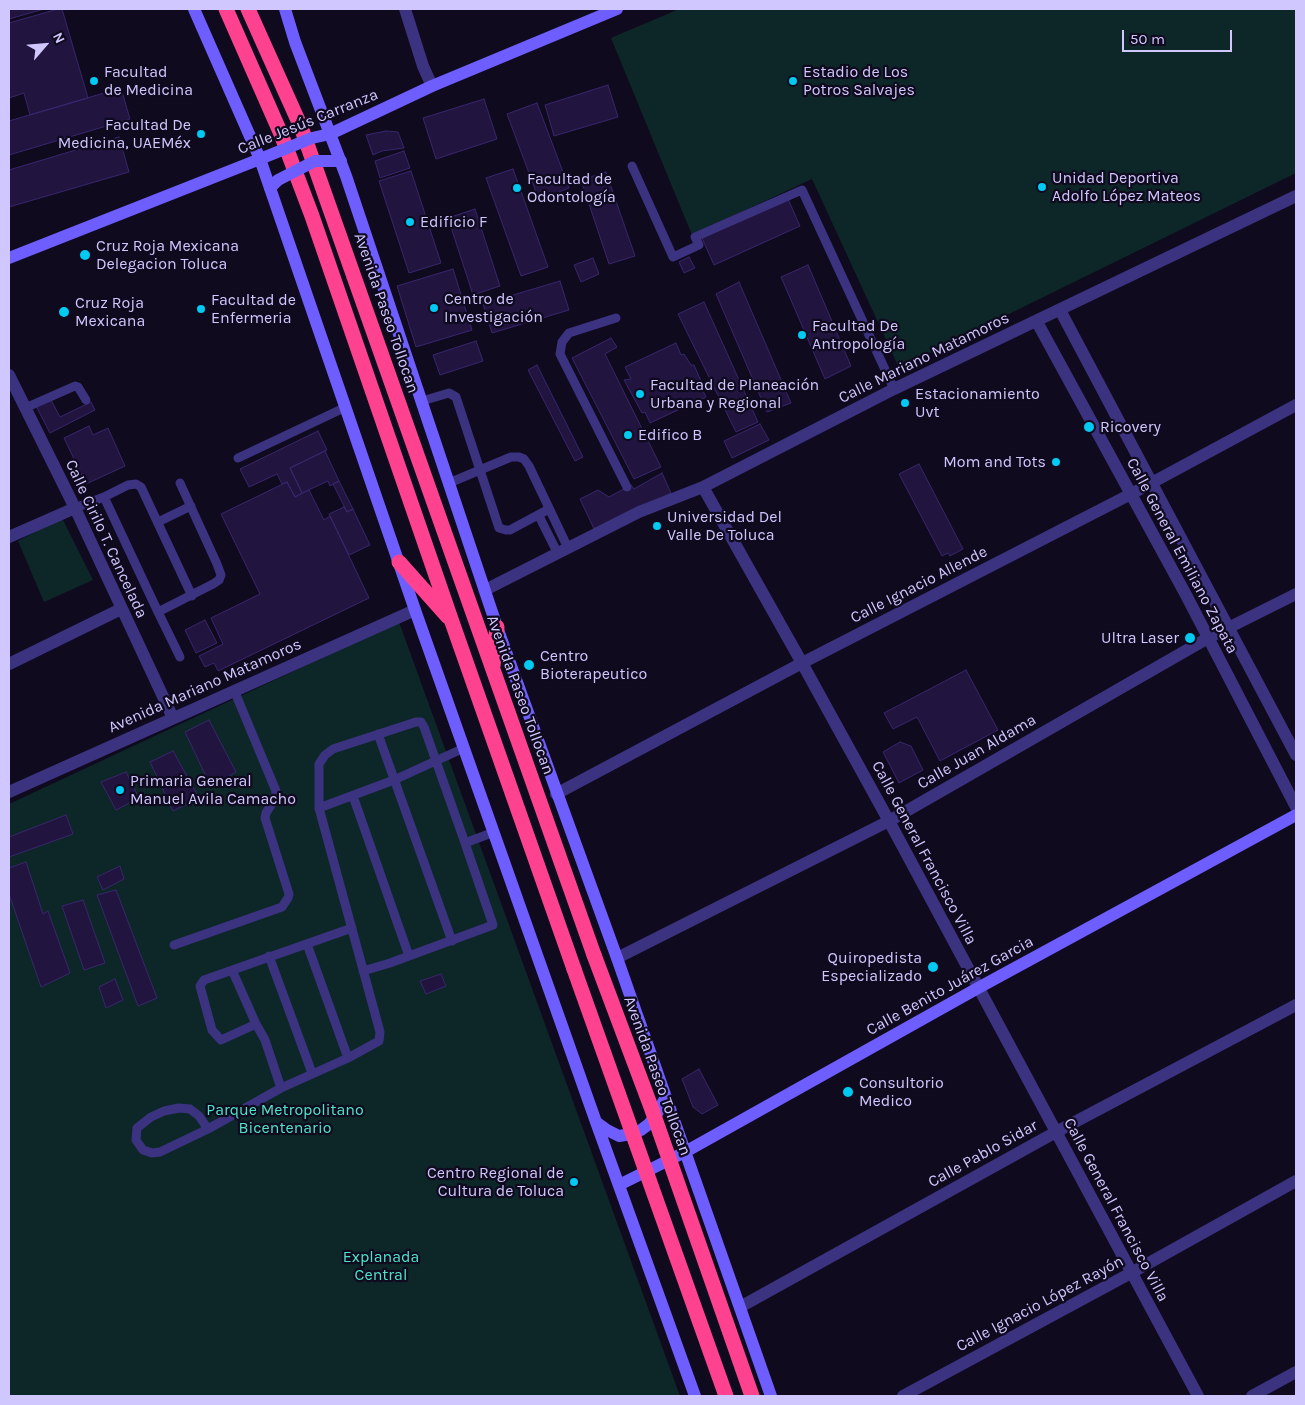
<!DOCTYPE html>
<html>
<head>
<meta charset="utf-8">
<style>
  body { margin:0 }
  #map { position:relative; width:1305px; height:1405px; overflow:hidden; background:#0f0a1e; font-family:Karla,sans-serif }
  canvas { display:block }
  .frame { position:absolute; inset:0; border:10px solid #d1c7ff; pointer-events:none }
  .north { position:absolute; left:20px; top:20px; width:50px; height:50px; -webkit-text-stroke:4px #0f0a1e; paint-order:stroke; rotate:63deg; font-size:14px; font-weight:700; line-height:20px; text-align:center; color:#d1c7ff }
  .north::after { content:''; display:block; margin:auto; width:18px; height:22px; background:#d1c7ff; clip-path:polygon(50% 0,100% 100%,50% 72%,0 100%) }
  .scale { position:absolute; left:1122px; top:30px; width:110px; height:22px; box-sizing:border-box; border:2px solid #d1c7ff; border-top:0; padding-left:6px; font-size:15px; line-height:18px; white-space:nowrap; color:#d1c7ff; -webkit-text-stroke:4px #0f0a1e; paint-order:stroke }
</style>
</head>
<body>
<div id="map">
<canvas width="1305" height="1405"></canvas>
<div class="frame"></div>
<div class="north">N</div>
<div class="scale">50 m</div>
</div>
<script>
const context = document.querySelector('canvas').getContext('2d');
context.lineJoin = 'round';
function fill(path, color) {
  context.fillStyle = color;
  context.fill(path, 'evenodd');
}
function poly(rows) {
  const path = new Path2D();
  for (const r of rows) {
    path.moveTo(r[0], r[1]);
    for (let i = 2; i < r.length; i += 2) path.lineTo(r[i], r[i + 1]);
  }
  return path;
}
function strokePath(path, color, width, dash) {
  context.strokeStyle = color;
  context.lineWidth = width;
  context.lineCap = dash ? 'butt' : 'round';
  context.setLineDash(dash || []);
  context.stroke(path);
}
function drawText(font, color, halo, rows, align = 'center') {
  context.font = font + ' Karla,sans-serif';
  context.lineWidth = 4.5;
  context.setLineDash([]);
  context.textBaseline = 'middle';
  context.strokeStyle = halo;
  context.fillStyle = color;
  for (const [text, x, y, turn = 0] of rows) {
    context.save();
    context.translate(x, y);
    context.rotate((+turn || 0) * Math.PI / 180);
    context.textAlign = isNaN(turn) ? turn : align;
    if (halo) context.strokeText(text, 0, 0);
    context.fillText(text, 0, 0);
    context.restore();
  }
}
const green = poly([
  [679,9,1296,9,1296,173,899,368,812,179,692,235,611,38],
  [62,518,93,580,44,602,18,541],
  [399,622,680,1396,9,1396,9,804]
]);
const building = poly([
  [9,9,44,9,9,19,9,9],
  [58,9,62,9,88,98,30,115,24,93,9,98,9,23,58,9],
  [608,85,618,117,554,136,545,105,608,85],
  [121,88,130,119,9,155,9,121,121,88],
  [484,99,497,139,436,159,423,118,484,99],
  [537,103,569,188,539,200,507,114,537,103],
  [386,131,398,132,404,148,382,151,373,155,366,135,386,131],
  [119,137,129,172,9,207,9,170,119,137],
  [404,151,410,168,380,178,375,161,404,151],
  [513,169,548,267,521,276,486,178,513,169],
  [411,171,441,263,409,273,379,181,411,171],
  [606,172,635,256,609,264,581,180,606,172],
  [788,199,800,226,714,265,702,238,788,199],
  [475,209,500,286,473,295,448,218,475,209],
  [689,257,695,268,684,273,679,262,689,257],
  [593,258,599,274,581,282,574,265,593,258],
  [808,265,851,366,825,379,781,277,808,265],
  [453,269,472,330,416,347,397,286,453,269],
  [560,281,569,310,492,333,483,304,560,281],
  [739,282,791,403,767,412,716,294,739,282],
  [704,302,758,422,736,432,678,314,704,302],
  [611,338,617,347,605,354,661,467,634,479,572,358,611,338],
  [476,341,483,361,440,375,433,355,476,341],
  [676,343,681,355,684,354,691,365,694,365,701,381,700,385,706,397,650,423,645,412,642,413,624,380,631,379,625,367,676,343],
  [537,365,583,457,575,461,528,370,537,365],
  [50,398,60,417,91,402,95,410,50,433,36,406,50,398],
  [760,424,769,440,732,458,724,441,760,424],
  [89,426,93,435,108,428,125,466,86,484,64,438,89,426],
  [318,431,327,450,290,468,302,493,295,497,287,482,282,484,277,474,249,487,240,469,318,431],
  [325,451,339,481,330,486,328,481,302,493,290,468,325,451],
  [919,464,963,549,950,556,948,553,942,556,899,474,919,464],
  [662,473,671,493,595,531,580,499,598,490,609,497,631,485,634,489,662,473],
  [339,481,353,509,347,512,333,484,339,481],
  [287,482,295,497,309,490,324,520,330,516,369,598,218,671,214,663,205,667,199,656,223,644,211,618,260,594,221,514,287,482],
  [344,507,347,512,353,509,370,545,349,555,329,514,344,507],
  [205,620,217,643,196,653,185,630,205,620],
  [966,670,998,730,940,761,917,717,893,729,884,713,966,670],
  [209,720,236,772,211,787,185,732,209,720],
  [900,742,911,746,923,770,899,783,883,752,900,742],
  [173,751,199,798,173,811,150,762,173,751],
  [126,772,139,798,116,810,101,782,126,772],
  [66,815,73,834,9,857,9,837,66,815],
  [26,862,43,914,48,911,70,973,41,987,9,894,9,868,26,862],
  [120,866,124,879,103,890,97,877,120,866],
  [116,890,157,998,138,1006,97,895,116,890],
  [83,900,105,963,84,970,62,906,83,900],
  [441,974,446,986,426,994,420,981,441,974],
  [115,979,123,1000,106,1008,99,987,115,979],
  [699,1069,718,1105,702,1114,693,1107,682,1079,699,1069]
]);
const lane = poly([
  [632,166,673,257,699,245,695,237,802,190,894,389],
  [616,318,569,333,562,342,560,354,627,487],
  [422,401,449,393,456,397,499,528,506,530,510,530,549,509],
  [25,408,75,386,78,387,86,400],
  [238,458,346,407],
  [449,483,511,457,519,457,524,459,529,466,568,548],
  [104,497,128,485,136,484,141,487,192,596],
  [75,508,104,497,158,612,213,584,219,580,221,575,217,564,180,483],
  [539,516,558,554],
  [158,522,191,506],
  [158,612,180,657],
  [378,734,452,941],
  [353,796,409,956],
  [319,808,394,780,464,748],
  [307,944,348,1058],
  [174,945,282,907,288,898,289,894,265,818,266,813,276,797,276,791,234,690],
  [269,956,312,1073],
  [232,970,256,1024,265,1040,281,1088,348,1058,379,1041,380,1032,319,808,319,764,325,755,333,749,416,722,421,722,424,727,465,843,494,832],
  [363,971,390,963,493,925,465,843],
  [256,1024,221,1040,212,1030,200,986,204,980,352,928],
  [208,1129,199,1116,190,1109,179,1108,164,1111,151,1117,137,1128,136,1140,143,1150,152,1153,160,1152,208,1129,281,1088]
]);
const street = poly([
  [405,9,423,66,432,86],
  [1060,310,1296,755],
  [1037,322,1185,593,1296,807],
  [9,375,75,508,173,718],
  [703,487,802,663,889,821,1198,1396],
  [9,537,75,508],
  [485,590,639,512,703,487,894,389,1296,196],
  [9,664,121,609],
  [9,792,415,610],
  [556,794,802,663,1131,494,1296,405],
  [617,958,889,821,1208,638,1296,594],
  [740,1307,1056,1132,1296,1005],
  [903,1396,1131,1273,1296,1181],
  [1252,1396,1296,1372]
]);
const secondary = poly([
  [194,9,260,159,270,188,415,610,596,1122,695,1396],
  [285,9,295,42,346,176,497,627,617,958,771,1396],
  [330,134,432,86,617,9],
  [9,258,260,159],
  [596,1122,607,1130,619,1136,631,1134,641,1130,649,1124,655,1117,666,1097],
  [619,1185,685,1152,978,988,1296,815]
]);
const highway = poly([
  [226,9,281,134,312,216,452,622,574,969],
  [248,9,301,127,594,955],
  [399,562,448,617],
  [493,666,497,627]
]);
const secondaryBridge = poly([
  [260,159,312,138,330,134],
  [270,188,278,180,315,161,341,161]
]);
const highwayBridge = poly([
  [594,955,651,1107,752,1396],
  [574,969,726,1396]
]);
const markers = [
  [94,81,5,"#00c9f2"],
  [793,81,5,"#00c9f2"],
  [201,134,5,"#00c9f2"],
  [1042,187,5,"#00c9f2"],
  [517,188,5,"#00c9f2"],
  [410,222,5,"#00c9f2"],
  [85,255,6,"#00c9f2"],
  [434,308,5,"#00c9f2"],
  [201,309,5,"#00c9f2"],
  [64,312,6,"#00c9f2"],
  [802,335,5,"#00c9f2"],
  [640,394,5,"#00c9f2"],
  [905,403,5,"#00c9f2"],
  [1089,427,6,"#00c9f2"],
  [628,435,5,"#00c9f2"],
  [1056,462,5,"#00c9f2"],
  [657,526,5,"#00c9f2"],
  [1190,638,6,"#00c9f2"],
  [529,665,6,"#00c9f2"],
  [120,790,5,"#00c9f2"],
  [933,967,6,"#00c9f2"],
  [848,1092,6,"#00c9f2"],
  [574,1182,5,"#00c9f2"]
];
const poiNames = [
  ["Facultad",104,72],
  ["de Medicina",104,90],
  ["Estadio de Los",803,72],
  ["Potros Salvajes",803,90],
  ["Facultad De",191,125,"right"],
  ["Medicina, UAEMéx",191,143,"right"],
  ["Unidad Deportiva",1052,178],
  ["Adolfo López Mateos",1052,196],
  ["Facultad de",527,179],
  ["Odontología",527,197],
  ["Edificio F",420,222],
  ["Cruz Roja Mexicana",96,246],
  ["Delegacion Toluca",96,264],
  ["Centro de",444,299],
  ["Investigación",444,317],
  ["Facultad de",211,300],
  ["Enfermeria",211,318],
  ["Cruz Roja",75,303],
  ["Mexicana",75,321],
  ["Facultad De",812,326],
  ["Antropología",812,344],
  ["Facultad de Planeación",650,385],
  ["Urbana y Regional",650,403],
  ["Estacionamiento",915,394],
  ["Uvt",915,412],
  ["Ricovery",1100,427],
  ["Edifico B",638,435],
  ["Mom and Tots",1046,462,"right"],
  ["Universidad Del",667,517],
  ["Valle De Toluca",667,535],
  ["Ultra Laser",1179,638,"right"],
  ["Centro",540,656],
  ["Bioterapeutico",540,674],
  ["Primaria General",130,781],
  ["Manuel Avila Camacho",130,799],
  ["Quiropedista",922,958,"right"],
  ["Especializado",922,976,"right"],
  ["Consultorio",859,1083],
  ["Medico",859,1101],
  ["Centro Regional de",564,1173,"right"],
  ["Cultura de Toluca",564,1191,"right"]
];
const streetNames = [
  ["Calle Jesús Carranza",308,122,-22],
  ["Avenida Paseo Tollocan",386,313,71],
  ["Calle Mariano Matamoros",924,358,-26],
  ["Calle Cirilo T. Cancelada",106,539,65],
  ["Calle General Emiliano Zapata",1182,556,62],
  ["Calle Ignacio Allende",919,585,-27],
  ["Avenida Mariano Matamoros",205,686,-24],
  ["Avenida Paseo Tollocan",520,695,70],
  ["Calle Juan Aldama",977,752,-30],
  ["Calle General Francisco Villa",924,853,62],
  ["Calle Benito Juárez Garcia",950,986,-29],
  ["Avenida Paseo Tollocan",657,1076,70],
  ["Calle Pablo Sidar",983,1154,-29],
  ["Calle General Francisco Villa",1116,1210,62],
  ["Calle Ignacio López Rayón",1040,1304,-28]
];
const parkNames = [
  ["Parque Metropolitano",285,1110],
  ["Bicentenario",285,1128],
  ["Explanada",381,1257],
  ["Central",381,1275]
];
fill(green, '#0d2728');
fill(building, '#211540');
strokePath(building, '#39266d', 1);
strokePath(lane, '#3b3280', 9);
strokePath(street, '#3b3280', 12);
strokePath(secondary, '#6e5eff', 12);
strokePath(highway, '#ff428f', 15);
strokePath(secondaryBridge, '#6e5eff', 12);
strokePath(highwayBridge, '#ff428f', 15);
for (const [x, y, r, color] of markers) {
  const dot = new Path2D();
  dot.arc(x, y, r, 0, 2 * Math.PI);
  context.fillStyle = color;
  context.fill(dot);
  strokePath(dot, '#0f0a1e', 2);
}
drawText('16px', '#d1c7ff', '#0f0a1e', poiNames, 'left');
drawText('16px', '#d1c7ff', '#0f0a1e', streetNames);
drawText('16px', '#4de5ca', '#0f0a1e', parkNames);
</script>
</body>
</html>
